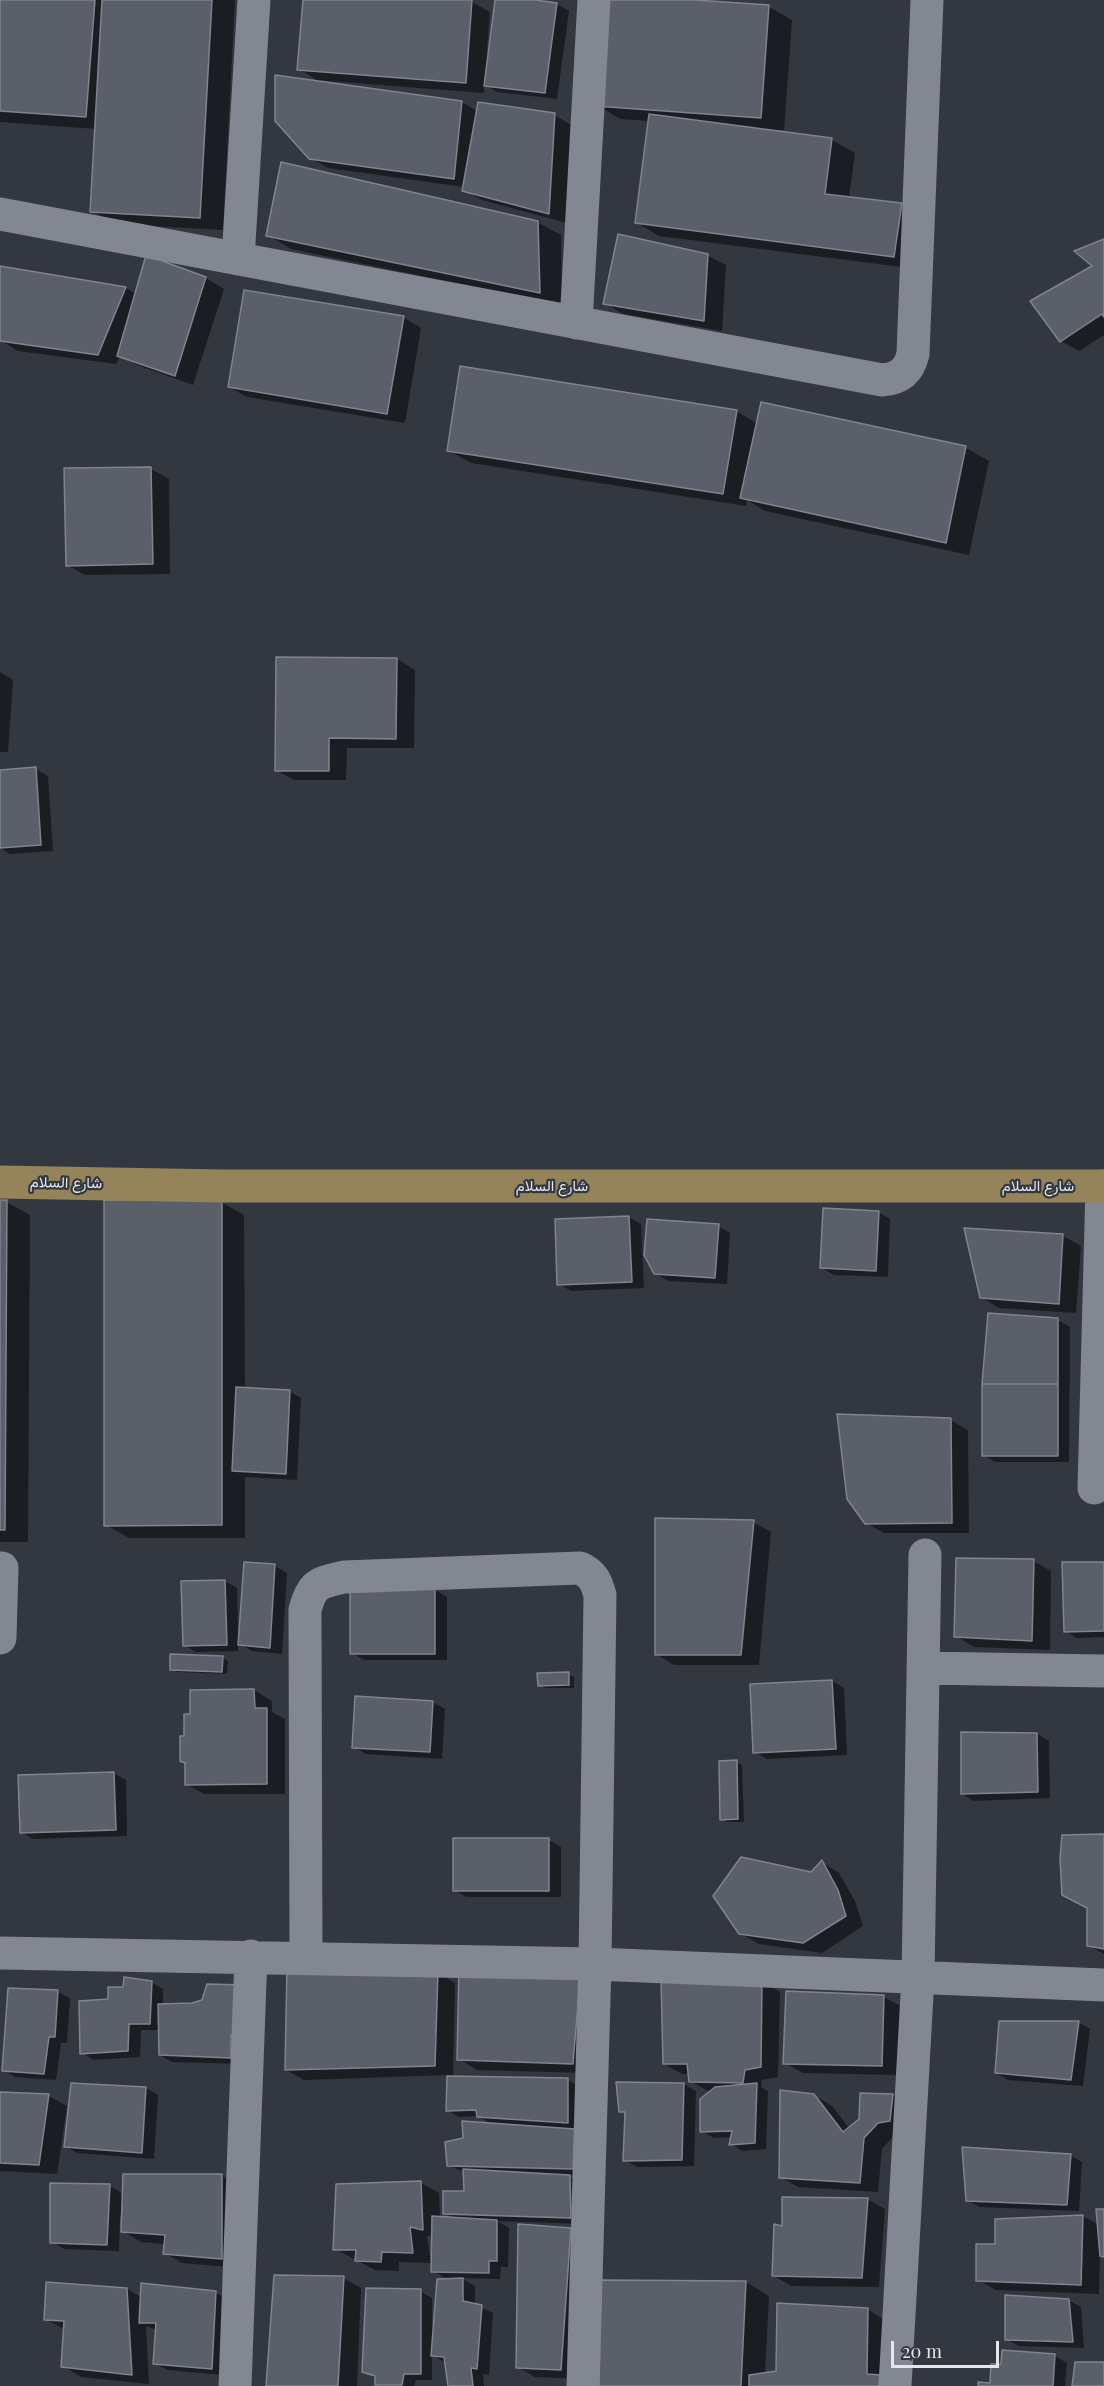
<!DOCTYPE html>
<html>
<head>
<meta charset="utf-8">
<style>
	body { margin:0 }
	#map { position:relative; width:1104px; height:2386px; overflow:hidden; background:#333740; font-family:"Playfair Display",serif }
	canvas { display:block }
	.scale { position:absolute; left:891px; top:2341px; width:108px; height:27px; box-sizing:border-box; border:3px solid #e4e6ec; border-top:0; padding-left:8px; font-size:18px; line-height:21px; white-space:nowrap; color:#e4e6ec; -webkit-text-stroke:4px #333740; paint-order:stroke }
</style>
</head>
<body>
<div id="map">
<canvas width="1104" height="2386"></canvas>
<div class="scale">20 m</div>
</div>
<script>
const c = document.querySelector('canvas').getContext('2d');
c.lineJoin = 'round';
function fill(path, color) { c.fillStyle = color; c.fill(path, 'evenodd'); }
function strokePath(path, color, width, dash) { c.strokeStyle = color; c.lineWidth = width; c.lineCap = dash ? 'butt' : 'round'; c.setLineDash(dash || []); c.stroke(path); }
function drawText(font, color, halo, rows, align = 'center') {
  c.font = font + ' "Playfair Display",Vazirmatn,serif'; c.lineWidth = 4.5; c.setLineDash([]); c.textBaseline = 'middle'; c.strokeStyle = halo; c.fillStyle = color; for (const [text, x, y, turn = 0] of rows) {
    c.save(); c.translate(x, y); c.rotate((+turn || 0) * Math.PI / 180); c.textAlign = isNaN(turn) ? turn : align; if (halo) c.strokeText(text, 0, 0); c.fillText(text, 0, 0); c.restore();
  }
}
fill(new Path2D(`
	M 0,0 L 235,0 L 223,230 L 115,224 L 92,211 L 96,129 L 0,122 Z
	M 304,0 L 472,2 L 490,12 L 487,51 L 489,51 L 496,0 L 525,0 L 557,4 L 569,11 L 557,99 L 497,92 L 484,84 L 484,93 L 317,80 L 299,69 Z
	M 675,0 L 769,7 L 792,20 L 784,130 L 773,130 L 772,132 L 832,140 L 855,153 L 849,198 L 901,205 L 924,218 L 917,269 L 659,236 L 636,222 L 649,121 L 620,119 L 597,105 Z
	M 462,102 L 477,111 L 554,115 L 572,125 L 567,223 L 482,200 L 464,190 L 464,187 L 328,168 L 310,158 Z
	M 537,222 L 561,235 L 562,305 L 291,249 L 268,235 Z
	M 1104,240 L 1104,335 L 1079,351 L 1061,341 Z
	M 707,255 L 726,265 L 722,331 L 623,314 L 605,303 Z
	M 147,257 L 206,278 L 224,289 L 193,385 L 137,365 L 120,356 L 116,364 L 18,351 L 0,340 L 1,267 L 126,288 L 136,294 Z
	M 403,317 L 421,328 L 405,423 L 247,397 L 229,387 Z
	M 762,404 L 966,448 L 989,461 L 969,555 L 765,511 L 747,500 L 746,506 L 471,463 L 448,450 L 736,411 L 758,424 Z
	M 151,469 L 169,479 L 170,574 L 85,575 L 67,565 Z
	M 277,658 L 397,659 L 415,670 L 414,748 L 347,748 L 346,780 L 294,780 L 276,770 Z
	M 0,672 L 13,680 L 8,752 L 0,752 Z
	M 35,769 L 48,776 L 53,851 L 10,854 L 0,848 L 0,771 Z
	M 0,1202 L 6,1202 L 30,1215 L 28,1542 L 0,1542 Z
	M 221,1202 L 244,1215 L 245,1389 L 289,1391 L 301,1398 L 297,1480 L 245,1477 L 245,1538 L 129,1538 L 106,1525 Z
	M 878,1212 L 890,1219 L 888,1277 L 834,1275 L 822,1268 Z
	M 629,1217 L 641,1224 L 644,1288 L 571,1291 L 559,1284 Z
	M 718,1226 L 730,1233 L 727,1284 L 668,1281 L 655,1273 Z
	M 1063,1236 L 1081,1246 L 1076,1313 L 999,1308 L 981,1297 Z
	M 1058,1320 L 1070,1327 L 1069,1462 L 995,1462 L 983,1455 Z
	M 950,1420 L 968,1430 L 969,1533 L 884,1533 L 866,1523 Z
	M 753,1522 L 771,1532 L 759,1665 L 674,1665 L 656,1654 Z
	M 1033,1561 L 1051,1571 L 1050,1650 L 974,1647 L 956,1636 Z
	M 1104,1563 L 1104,1637 L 1077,1638 L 1065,1631 Z
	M 245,1564 L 275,1566 L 287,1573 L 282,1654 L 252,1651 L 238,1643 L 238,1651 L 196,1652 L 184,1645 L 225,1581 L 237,1588 L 238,1637 L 240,1637 Z
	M 435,1590 L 447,1597 L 447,1660 L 364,1660 L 352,1653 Z
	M 222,1657 L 228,1661 L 227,1674 L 177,1672 L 171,1669 Z
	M 568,1674 L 574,1677 L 574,1688 L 545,1688 L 539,1685 Z
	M 832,1681 L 844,1688 L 847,1755 L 767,1759 L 755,1752 Z
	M 254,1690 L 272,1701 L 272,1712 L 285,1719 L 285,1794 L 204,1794 L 186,1784 L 186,1738 L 192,1715 Z
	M 433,1702 L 445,1709 L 442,1759 L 366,1754 L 354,1747 Z
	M 1037,1734 L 1049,1741 L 1050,1798 L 974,1801 L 962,1794 Z
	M 737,1762 L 742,1765 L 744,1822 L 727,1822 L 722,1819 Z
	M 114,1773 L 126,1780 L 127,1836 L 33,1839 L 21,1832 Z
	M 1104,1835 L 1104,1954 L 1088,1945 Z
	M 454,1840 L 549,1840 L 561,1847 L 561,1897 L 466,1897 L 454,1890 Z
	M 822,1862 L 839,1873 L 855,1901 L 863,1926 L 822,1953 L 759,1944 L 740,1933 L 811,1874 Z
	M 580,1970 L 590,2073 L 477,2070 L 459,2059 Z
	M 437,1972 L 455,1983 L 453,2078 L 568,2080 L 580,2087 L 580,2129 L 571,2128 L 586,2137 L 585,2175 L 567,2175 L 582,2184 L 583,2224 L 497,2221 L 509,2228 L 508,2267 L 501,2267 L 500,2279 L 461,2278 L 475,2286 L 475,2305 L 493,2313 L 489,2375 L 483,2374 L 484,2386 L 451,2386 L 446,2363 L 432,2355 L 432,2380 L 416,2380 L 414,2386 L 380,2386 L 377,2384 L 377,2379 L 364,2371 L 420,2291 L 432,2298 L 432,2325 L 435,2325 L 449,2280 L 433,2271 L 434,2237 L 427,2236 L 431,2263 L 399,2262 L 399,2271 L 375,2270 L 335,2249 L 421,2183 L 439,2193 L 440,2218 L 455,2219 L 445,2213 L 465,2192 L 464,2172 L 448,2165 L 464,2139 L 492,2124 L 478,2116 L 459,2117 L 447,2110 L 449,2075 L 304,2080 L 286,2070 Z
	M 762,1981 L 780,1992 L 778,2077 L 762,2080 L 761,2087 L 768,2091 L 766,2149 L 742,2151 L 731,2144 L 732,2137 L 714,2138 L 701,2131 L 710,2092 L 690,2081 L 690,2074 L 682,2074 L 664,2064 Z
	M 151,1982 L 163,1989 L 163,2005 L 193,2005 L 255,1993 L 243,2064 L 172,2062 L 160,2055 L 160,2030 L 141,2030 L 140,2057 L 94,2060 L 82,2053 L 110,2000 L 125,1989 Z
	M 58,1992 L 70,1998 L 67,2043 L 61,2043 L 56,2080 L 15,2077 L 3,2070 Z
	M 884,1997 L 902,2007 L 900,2075 L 803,2073 L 785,2063 Z
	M 1078,2022 L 1090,2029 L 1083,2086 L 1008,2080 L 996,2073 Z
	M 684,2084 L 696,2091 L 694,2166 L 637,2167 L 625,2160 L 627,2114 L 621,2111 Z
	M 146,2088 L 158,2095 L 154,2159 L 77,2153 L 65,2146 Z
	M 0,2094 L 49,2096 L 67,2106 L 57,2174 L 0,2171 Z
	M 861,2094 L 893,2095 L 911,2106 L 897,2132 L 882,2149 L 878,2192 L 798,2187 L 780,2177 L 814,2095 L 832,2106 L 849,2128 L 860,2120 Z
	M 1070,2155 L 1082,2162 L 1079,2211 L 980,2207 L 967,2200 Z
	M 222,2176 L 240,2186 L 240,2268 L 182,2263 L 165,2253 L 166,2244 L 141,2242 L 123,2231 L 123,2216 L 120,2216 L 119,2251 L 64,2249 L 52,2242 L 109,2186 L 124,2194 Z
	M 867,2199 L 885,2209 L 879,2287 L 791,2286 L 773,2275 L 784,2228 Z
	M 1104,2211 L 1104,2257 L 1100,2255 L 1099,2294 L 996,2290 L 978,2280 L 996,2245 L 996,2221 L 1083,2216 L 1099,2225 Z
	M 570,2230 L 588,2240 L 579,2379 L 535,2377 L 517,2367 Z
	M 343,2278 L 361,2288 L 357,2386 L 268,2386 Z
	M 746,2282 L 769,2296 L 765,2374 L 778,2372 L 867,2309 L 885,2320 L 896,2386 L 601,2386 Z
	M 127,2289 L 141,2297 L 215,2292 L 227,2299 L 223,2375 L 167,2370 L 155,2363 L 157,2330 L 146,2326 L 149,2384 L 81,2377 L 63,2366 L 65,2330 L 45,2319 Z
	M 1068,2300 L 1081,2307 L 1084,2348 L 1019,2346 L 1006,2339 Z
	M 1055,2356 L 1067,2363 L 1065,2386 L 979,2386 L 991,2384 Z`), '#0007');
const building = new Path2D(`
	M 0,0 L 95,0 L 86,117 L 0,111 Z
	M 102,0 L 212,0 L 200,218 L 90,212 Z
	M 303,0 L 472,0 L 466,83 L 297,70 Z
	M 495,0 L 536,0 L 557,3 L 545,93 L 484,86 Z
	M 603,0 L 696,0 L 769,5 L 761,118 L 595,106 Z
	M 275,75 L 462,101 L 454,179 L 309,159 L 275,121 Z
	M 478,102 L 555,113 L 549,214 L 462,191 Z
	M 649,114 L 832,138 L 825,194 L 902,203 L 894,257 L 635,223 Z
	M 281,162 L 538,221 L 540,293 L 266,236 Z
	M 618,234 L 708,254 L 704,321 L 603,304 Z
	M 1104,239 L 1104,317 L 1102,314 L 1060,342 L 1030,301 L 1092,266 L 1074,251 Z
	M 146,255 L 206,277 L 175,376 L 117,356 Z
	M 0,266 L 126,287 L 98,355 L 0,341 Z
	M 244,290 L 404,316 L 387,414 L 228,387 Z
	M 460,366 L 737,410 L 723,494 L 447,451 Z
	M 761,402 L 966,446 L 946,543 L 740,498 Z
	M 151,467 L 153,564 L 66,566 L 64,468 Z
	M 276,657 L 397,658 L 396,739 L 329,738 L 329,771 L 275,771 Z
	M 36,767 L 41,845 L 0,848 L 0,770 Z
	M 0,1200 L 7,1200 L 5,1530 L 0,1530 Z
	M 104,1200 L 222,1200 L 222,1525 L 104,1526 Z
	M 823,1208 L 879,1211 L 876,1271 L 820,1268 Z
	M 629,1216 L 632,1282 L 557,1285 L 555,1219 Z
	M 647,1219 L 719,1224 L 715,1278 L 654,1274 L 644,1255 Z
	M 964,1228 L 1063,1234 L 1059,1304 L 980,1298 Z
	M 988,1313 L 1058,1318 L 1058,1384 L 982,1384 Z
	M 982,1384 L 1058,1384 L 1058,1456 L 982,1456 Z
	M 236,1387 L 290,1390 L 286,1474 L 232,1471 Z
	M 837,1414 L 951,1418 L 952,1523 L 865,1524 L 847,1499 Z
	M 655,1518 L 754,1520 L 741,1655 L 655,1655 Z
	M 956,1558 L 1034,1559 L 1032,1641 L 954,1637 Z
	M 244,1562 L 275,1564 L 270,1648 L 238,1645 Z
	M 1062,1562 L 1104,1562 L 1104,1631 L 1064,1632 Z
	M 225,1580 L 227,1645 L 183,1646 L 181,1581 Z
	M 350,1589 L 435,1589 L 435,1654 L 350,1654 Z
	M 170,1654 L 223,1656 L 222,1672 L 170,1670 Z
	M 569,1672 L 569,1685 L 538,1686 L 537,1673 Z
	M 832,1680 L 836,1749 L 753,1753 L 750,1684 Z
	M 254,1689 L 255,1708 L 267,1708 L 267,1784 L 185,1785 L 185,1763 L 180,1761 L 180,1736 L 184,1736 L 184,1714 L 190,1714 L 190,1690 Z
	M 355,1696 L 433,1701 L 430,1752 L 352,1748 Z
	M 961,1732 L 1037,1733 L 1038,1792 L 961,1794 Z
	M 737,1760 L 738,1819 L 720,1820 L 719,1761 Z
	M 114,1772 L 116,1830 L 20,1833 L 18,1775 Z
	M 1104,1834 L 1104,1949 L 1087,1946 L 1087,1908 L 1062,1895 L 1060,1858 L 1062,1835 Z
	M 453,1838 L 549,1838 L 549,1891 L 453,1891 Z
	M 741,1857 L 811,1872 L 822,1860 L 838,1890 L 846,1916 L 803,1943 L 739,1934 L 713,1896 Z
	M 287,1965 L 438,1971 L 435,2066 L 285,2070 Z
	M 459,1966 L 581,1968 L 573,2064 L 457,2060 Z
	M 124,1977 L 152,1981 L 150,2024 L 129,2024 L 128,2051 L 80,2054 L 79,2001 L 108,1999 L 108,1987 L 123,1987 Z
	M 661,1979 L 762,1980 L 761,2067 L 745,2070 L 743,2083 L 689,2082 L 687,2064 L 663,2064 Z
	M 207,1984 L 243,1985 L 238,2037 L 231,2035 L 231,2058 L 159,2055 L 158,2004 L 192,2003 L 202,2000 Z
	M 8,1988 L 58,1990 L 55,2037 L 49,2037 L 44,2074 L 2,2071 Z
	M 786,1991 L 884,1995 L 882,2066 L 783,2064 Z
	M 999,2021 L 1079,2021 L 1071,2080 L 995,2073 Z
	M 447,2076 L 568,2078 L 568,2123 L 477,2117 L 476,2110 L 446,2111 Z
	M 616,2082 L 684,2083 L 682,2160 L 623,2161 L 625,2112 L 619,2112 Z
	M 71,2083 L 146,2087 L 142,2153 L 64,2147 Z
	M 757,2083 L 755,2143 L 729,2145 L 732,2131 L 700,2132 L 700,2099 L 715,2087 Z
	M 780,2090 L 814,2094 L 843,2132 L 859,2119 L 860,2093 L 893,2094 L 890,2121 L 878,2123 L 864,2138 L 860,2183 L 779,2178 Z
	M 0,2092 L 49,2094 L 39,2165 L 0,2163 Z
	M 462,2121 L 575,2129 L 573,2169 L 447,2166 L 445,2142 L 463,2138 Z
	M 962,2147 L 1071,2154 L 1067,2205 L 966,2201 Z
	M 463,2169 L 570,2175 L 571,2218 L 443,2214 L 443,2191 L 464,2191 Z
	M 123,2174 L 222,2174 L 222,2259 L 163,2254 L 165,2235 L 121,2232 Z
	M 421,2181 L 423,2230 L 410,2227 L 413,2253 L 382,2252 L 381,2262 L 355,2261 L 356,2250 L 333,2250 L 336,2184 Z
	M 50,2183 L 110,2184 L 107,2245 L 50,2243 Z
	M 782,2197 L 868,2198 L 862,2278 L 772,2276 L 774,2224 L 782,2226 Z
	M 1096,2209 L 1104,2209 L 1104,2257 L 1100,2256 Z
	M 1083,2215 L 1081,2285 L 976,2281 L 976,2244 L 995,2244 L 995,2219 Z
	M 432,2216 L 497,2220 L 497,2261 L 489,2261 L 489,2273 L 431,2272 Z
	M 518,2224 L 571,2228 L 561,2370 L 516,2368 Z
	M 274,2275 L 344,2276 L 338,2386 L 266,2386 Z
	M 463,2278 L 463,2301 L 482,2305 L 477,2369 L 471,2368 L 473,2386 L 448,2386 L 444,2357 L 431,2356 L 437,2279 Z
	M 601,2280 L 746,2281 L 741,2386 L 599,2386 Z
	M 46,2282 L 127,2288 L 132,2375 L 61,2367 L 64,2321 L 44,2320 Z
	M 141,2283 L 216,2291 L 212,2369 L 153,2364 L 156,2323 L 139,2323 Z
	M 366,2288 L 421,2289 L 421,2374 L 404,2374 L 402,2385 L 375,2385 L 375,2376 L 362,2372 Z
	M 1005,2295 L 1069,2299 L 1073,2342 L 1005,2340 Z
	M 777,2303 L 868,2308 L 867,2374 L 880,2375 L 879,2386 L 749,2386 L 749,2375 L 776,2371 Z
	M 1002,2350 L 1055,2354 L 1053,2386 L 978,2386 L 978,2382 L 990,2383 L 991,2364 L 1001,2364 Z
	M 1075,2362 L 1104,2362 L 1104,2386 L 1072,2386 Z`);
fill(building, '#5b5f69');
strokePath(building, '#7f848e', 1.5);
strokePath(new Path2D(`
	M 0,214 L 882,380 C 899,379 909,371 913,354 L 927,0
	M 238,259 L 254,0
	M 576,323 L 594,0
	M 1094,1488 L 1102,1186
	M 0,1638 L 2,1568
	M 924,1668 L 1104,1671
	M 0,1953 L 595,1964 L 1104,1985
	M 306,1958 L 305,1610 C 312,1583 319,1583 344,1577 L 580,1568 C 593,1574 596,1581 600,1595 L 595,1964 L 583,2386
	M 235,2386 L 251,1956
	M 895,2386 L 918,1977 L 925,1555`), '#828791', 33);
strokePath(new Path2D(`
	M 0,1182 L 222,1186 L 1104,1186`), '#958459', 33);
drawText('15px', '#e4e6ec', '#333740', [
	["شارع السلام",66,1183,1],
	["شارع السلام",552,1186],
	["شارع السلام",1038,1186]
]);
</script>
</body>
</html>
